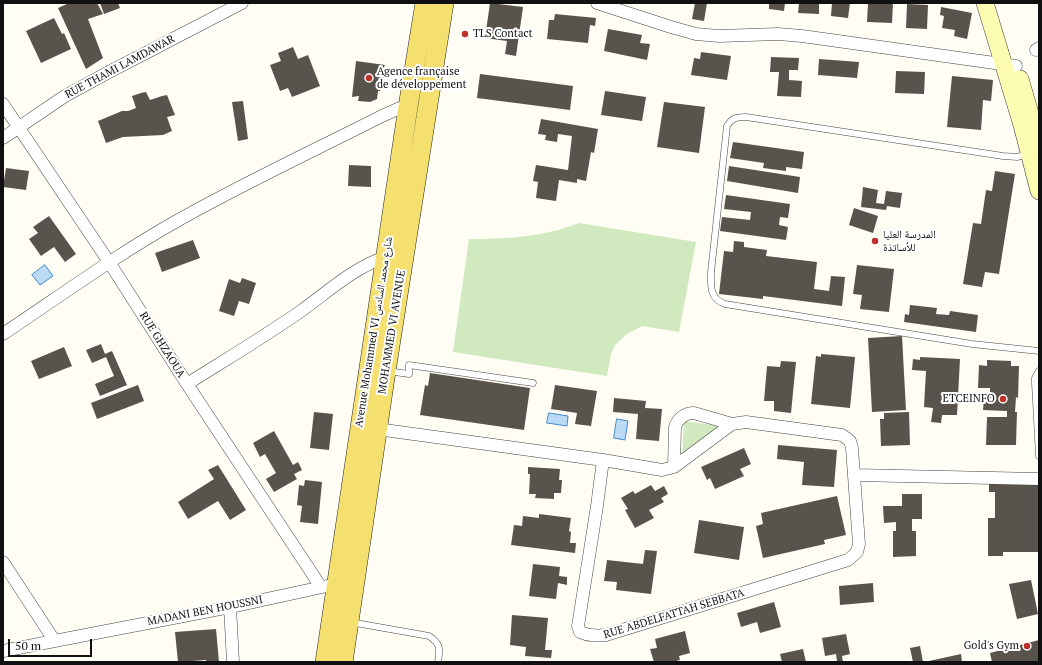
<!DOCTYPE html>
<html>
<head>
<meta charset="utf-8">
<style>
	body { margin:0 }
	#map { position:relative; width:1042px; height:665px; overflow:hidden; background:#fffdf4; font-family:"PT Serif",serif }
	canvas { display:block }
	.frame { position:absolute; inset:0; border:4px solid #101010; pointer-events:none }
	.scale { position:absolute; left:8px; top:639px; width:84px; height:18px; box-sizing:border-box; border:2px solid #101010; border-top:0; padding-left:5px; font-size:12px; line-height:14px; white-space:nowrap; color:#101010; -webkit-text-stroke:3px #fff; paint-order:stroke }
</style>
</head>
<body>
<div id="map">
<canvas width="1042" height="665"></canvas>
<div class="frame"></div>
<div class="scale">50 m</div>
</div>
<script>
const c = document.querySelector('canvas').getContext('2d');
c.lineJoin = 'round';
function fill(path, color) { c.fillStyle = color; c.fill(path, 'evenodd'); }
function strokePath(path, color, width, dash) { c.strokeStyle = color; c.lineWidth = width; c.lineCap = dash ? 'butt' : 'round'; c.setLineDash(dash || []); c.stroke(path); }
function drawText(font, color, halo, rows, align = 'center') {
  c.font = font + ' "PT Serif","Noto Naskh Arabic",serif'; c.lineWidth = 4; c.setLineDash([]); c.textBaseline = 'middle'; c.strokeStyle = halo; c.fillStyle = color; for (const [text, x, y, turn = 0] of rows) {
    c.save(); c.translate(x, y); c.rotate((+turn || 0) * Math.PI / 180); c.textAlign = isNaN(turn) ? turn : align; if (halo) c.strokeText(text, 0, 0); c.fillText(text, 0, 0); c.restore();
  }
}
fill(new Path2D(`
	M 579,223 L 696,242 L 679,332 L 642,326 L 627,334 L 615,345 L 611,354 L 607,376 L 453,352 L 469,239 C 508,239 543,237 579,223 Z
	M 684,421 L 720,426 L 682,456 Z`), '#d0e9be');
const water = new Path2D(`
	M 45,265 L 53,276 L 40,285 L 32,275 Z
	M 549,413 L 568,416 L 567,426 L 547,423 Z
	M 617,419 L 628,421 L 625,440 L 614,438 Z`);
fill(water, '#badaf5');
strokePath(water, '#4388ca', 1);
fill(new Path2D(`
	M 69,3 L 97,3 L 103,14 L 88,19 L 103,58 L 86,69 L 58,8 Z
	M 100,3 L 118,3 L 120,8 L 104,14 Z
	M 490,3 L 523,7 L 516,56 L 505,54 L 507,41 L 485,38 Z
	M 695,3 L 707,3 L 704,21 L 692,19 Z
	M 769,3 L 785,3 L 784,11 L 769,9 Z
	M 805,3 L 819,3 L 819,14 L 798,13 L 799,4 L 805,4 Z
	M 832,3 L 850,3 L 848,18 L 831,16 Z
	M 868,3 L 893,3 L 892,23 L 867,22 Z
	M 907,4 L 928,5 L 927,29 L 906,28 Z
	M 941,7 L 972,13 L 967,39 L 954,36 L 955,30 L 942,28 L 944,16 L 940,15 Z
	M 555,14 L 596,18 L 595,26 L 590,25 L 588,43 L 547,39 L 549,20 L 554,20 Z
	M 54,18 L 62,34 L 64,33 L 71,49 L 41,63 L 26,31 Z
	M 608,29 L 642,35 L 640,43 L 650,44 L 647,60 L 604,51 Z
	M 293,47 L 298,59 L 308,55 L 320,86 L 292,97 L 288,88 L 280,91 L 270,65 L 281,61 L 278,53 Z
	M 701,52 L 731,56 L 727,80 L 691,75 L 694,58 L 700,59 Z
	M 771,57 L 799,58 L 798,70 L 789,70 L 789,80 L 802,81 L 801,97 L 777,96 L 779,72 L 770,72 Z
	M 819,59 L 859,62 L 857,78 L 818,75 Z
	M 356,61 L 385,65 L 382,71 L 387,73 L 381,83 L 380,91 L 378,91 L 377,99 L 370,102 L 358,101 L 359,96 L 352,97 Z
	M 896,71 L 925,72 L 924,94 L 895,93 Z
	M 480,74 L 573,86 L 570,110 L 477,98 Z
	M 952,76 L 993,80 L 991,101 L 983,100 L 981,130 L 947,127 Z
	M 605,91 L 646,97 L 642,121 L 601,115 Z
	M 146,92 L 150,100 L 162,96 L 167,95 L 175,115 L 167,117 L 172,131 L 163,135 L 123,137 L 106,143 L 98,121 L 122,111 L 128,111 L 136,108 L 132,96 L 141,93 Z
	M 243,101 L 248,139 L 238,141 L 232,102 Z
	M 664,102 L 705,107 L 699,153 L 657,147 Z
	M 541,119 L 598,129 L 594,153 L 591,152 L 586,181 L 577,179 L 577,183 L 559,180 L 556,201 L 536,198 L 538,182 L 533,181 L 536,165 L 568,170 L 572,136 L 558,134 L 557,142 L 545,140 L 546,135 L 538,134 Z
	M 733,142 L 804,152 L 802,169 L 786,167 L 786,171 L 763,168 L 764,163 L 730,158 Z
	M 349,165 L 371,166 L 371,187 L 348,186 Z
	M 729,166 L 800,177 L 798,193 L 727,181 Z
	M 6,168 L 29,171 L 26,190 L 3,187 Z
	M 995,171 L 1015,174 L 999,274 L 985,272 L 982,287 L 963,284 L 973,223 L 981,224 L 986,190 L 992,191 Z
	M 863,187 L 878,190 L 876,203 L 884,204 L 886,191 L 902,193 L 900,208 L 887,206 L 886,210 L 861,207 Z
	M 726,195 L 790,204 L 788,218 L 780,217 L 779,225 L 788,227 L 786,240 L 720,231 L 722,217 L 750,220 L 751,212 L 724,209 Z
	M 854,208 L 878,216 L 873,233 L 849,225 Z
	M 49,216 L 76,254 L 65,262 L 54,247 L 41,256 L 29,239 L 38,233 L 33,227 Z
	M 193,240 L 200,258 L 162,272 L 155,253 Z
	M 734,241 L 744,242 L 744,247 L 767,250 L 766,256 L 817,262 L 814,289 L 829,291 L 831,276 L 845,277 L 842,306 L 763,296 L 763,299 L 719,294 L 724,251 L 733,252 Z
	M 857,265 L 894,269 L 889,312 L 860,309 L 862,295 L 853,294 Z
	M 242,278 L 256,283 L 249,304 L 239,301 L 234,316 L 219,311 L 229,279 L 240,283 Z
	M 910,305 L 937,308 L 936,314 L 949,315 L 950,311 L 978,315 L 976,332 L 904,322 L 905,314 L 909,315 Z
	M 902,336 L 906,410 L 872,412 L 868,338 Z
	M 101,344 L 105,354 L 112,351 L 127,385 L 100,396 L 95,384 L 114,376 L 106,357 L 92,363 L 86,350 Z
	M 64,347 L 72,366 L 39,379 L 31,361 Z
	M 821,354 L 855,357 L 850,408 L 811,404 L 816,356 L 821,357 Z
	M 920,357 L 960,359 L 957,415 L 942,415 L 941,423 L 931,422 L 933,408 L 924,407 L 926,371 L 912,370 L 913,359 L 920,360 Z
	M 987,360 L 1011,361 L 1011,366 L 1019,366 L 1018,398 L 1016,397 L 1015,412 L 1017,412 L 1016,445 L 986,445 L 987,417 L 1007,417 L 1007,411 L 983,410 L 984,398 L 990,398 L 990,388 L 978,388 L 979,365 L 987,366 Z
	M 781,361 L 796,362 L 791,413 L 774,411 L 774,401 L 764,401 L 767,366 L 780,367 Z
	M 430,373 L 530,388 L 524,430 L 420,415 L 425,385 L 428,386 Z
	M 138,385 L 144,401 L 97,419 L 91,403 Z
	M 555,385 L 597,391 L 591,426 L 575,424 L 577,413 L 551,409 Z
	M 614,398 L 646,401 L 645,408 L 662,409 L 659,441 L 636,439 L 638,414 L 613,412 Z
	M 314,412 L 333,414 L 329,450 L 310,448 Z
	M 909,412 L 910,445 L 881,446 L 880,419 L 884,419 L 884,413 Z
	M 274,431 L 293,465 L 298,462 L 302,470 L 294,474 L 297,479 L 274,492 L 266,479 L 276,473 L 265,454 L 260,457 L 253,443 Z
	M 778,445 L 837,450 L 834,487 L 802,485 L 804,462 L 777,459 Z
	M 744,448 L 751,464 L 740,469 L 744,476 L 715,489 L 710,478 L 707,480 L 701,467 Z
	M 218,465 L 246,510 L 230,520 L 218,501 L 188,519 L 178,502 L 214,479 L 208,470 Z
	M 528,467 L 560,469 L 559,480 L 562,480 L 561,493 L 554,493 L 554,499 L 535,498 L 536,494 L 529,494 L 530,474 L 528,474 Z
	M 305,480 L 322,482 L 318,524 L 300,522 L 302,506 L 297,505 L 299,485 L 304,486 Z
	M 989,481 L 1039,481 L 1039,552 L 1003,552 L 1003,556 L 988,556 L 988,518 L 995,518 L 995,492 L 989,492 Z
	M 651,485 L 655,491 L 664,486 L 668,494 L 661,498 L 664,502 L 649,510 L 654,518 L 635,528 L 625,510 L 628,509 L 621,498 L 633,491 L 635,494 Z
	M 902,494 L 922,494 L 922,519 L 912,519 L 912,531 L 916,531 L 916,556 L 893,557 L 893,531 L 896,531 L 896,522 L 884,523 L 883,506 L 902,506 Z
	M 837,496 L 846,535 L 824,540 L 825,544 L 763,558 L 756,526 L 763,524 L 761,513 Z
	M 539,514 L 571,518 L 569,531 L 571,532 L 570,543 L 576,543 L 575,553 L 511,545 L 514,525 L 522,526 L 523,516 L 539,518 Z
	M 699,520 L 744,527 L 739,560 L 694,553 Z
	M 645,550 L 657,551 L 651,594 L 616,590 L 617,582 L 604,581 L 607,560 L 643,564 Z
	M 533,564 L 560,567 L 559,576 L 567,577 L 567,585 L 558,583 L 556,599 L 529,596 Z
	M 1031,580 L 1038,614 L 1017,619 L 1009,584 Z
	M 873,583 L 874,602 L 840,605 L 839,586 Z
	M 774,602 L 781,627 L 760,633 L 757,622 L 741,627 L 737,613 Z
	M 512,615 L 548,618 L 545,650 L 552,650 L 551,658 L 525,656 L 526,647 L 510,645 Z
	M 216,629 L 219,662 L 206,662 L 206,660 L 178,662 L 175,632 Z
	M 685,631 L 690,653 L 679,656 L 680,660 L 672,662 L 654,662 L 650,649 L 657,648 L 655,639 Z
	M 846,634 L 850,654 L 842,656 L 843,662 L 834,662 L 837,661 L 836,654 L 825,656 L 822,638 Z
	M 1039,640 L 1039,662 L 992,662 L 990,653 Z
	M 920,646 L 923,662 L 913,662 L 910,648 Z
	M 803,649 L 806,662 L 782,662 L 780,654 Z
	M 961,654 L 962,662 L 929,662 L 929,661 Z`), '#59534d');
const lane = new Path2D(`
	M 1029,154 L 1017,157 L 1003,156 L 746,117 C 736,117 732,118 727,126 L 711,272 C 711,286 709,298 725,304 L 972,344 L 1039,351
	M 387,371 L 409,374 L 409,365 L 533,383
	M 1039,371 L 1035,378 L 1035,383 L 1039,456
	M 350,622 L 429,636 C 441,644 440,649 438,662`);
const street = new Path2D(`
	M 597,3 L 671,27 L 696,34 L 719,36 L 778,34 L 802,36 L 1016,66
	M 1036,50 L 1039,48
	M 3,104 L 109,262 L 187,384 L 321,587
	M 3,138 L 65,96 L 109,72 L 242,3
	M 3,334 C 60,296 115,256 175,222 C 242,184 313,151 382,116 L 400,108 L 408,107
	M 187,384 C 225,360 264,337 301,311 C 326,293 356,266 386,257
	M 377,429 L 603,460 L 662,470 L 674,467 L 732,424 L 746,422 L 842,435 L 850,441 L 852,448 L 859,544 L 857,552 L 848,560 L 606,635 C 596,636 589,636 580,632 L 578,626 L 597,506 L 603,460
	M 674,467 L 675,427 C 678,418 685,413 694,413 L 732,424
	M 855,475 L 1039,479
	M 3,562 L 54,640
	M 230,607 L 233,662
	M 3,651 L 230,607 L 327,586`);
const secondary = new Path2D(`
	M 985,3 L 1022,125 L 1039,191
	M 1020,79 L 1039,144`);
const primary = new Path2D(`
	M 325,662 L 408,107 L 425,3
	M 343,662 L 386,371 L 444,3`);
strokePath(lane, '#434343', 7);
strokePath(street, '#434343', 13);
strokePath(secondary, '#323232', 18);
strokePath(primary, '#212121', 20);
strokePath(lane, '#fff', 6);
strokePath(street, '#fff', 12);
strokePath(secondary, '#fcfbb2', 17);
strokePath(primary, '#f4df6f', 19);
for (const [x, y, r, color] of [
	[465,34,4,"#be312b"],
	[369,78,4,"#be312b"],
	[875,241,4,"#be312b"],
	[1003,399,4,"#be312b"],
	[1027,646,4,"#be312b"]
]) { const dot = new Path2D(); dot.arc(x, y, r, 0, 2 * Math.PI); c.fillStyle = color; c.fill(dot); strokePath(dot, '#fff', 1.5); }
drawText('11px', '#101010', '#fff', [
	["TLS Contact",473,34],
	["Agence française",377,72],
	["de développement",377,85],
	["المدرسة العليا",883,235],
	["للأساتذة",883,248],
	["ETCEINFO",995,399,"right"],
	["Gold's Gym",1019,646,"right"]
], 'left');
drawText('11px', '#101010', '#fff', [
	["RUE THAMI LAMDAWAR",120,67,-28],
	["Avenue Mohammed VI شارع محمد السادس",374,332,-81],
	["MOHAMMED VI AVENUE",392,332,-81],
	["RUE GHZAOUA",162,345,58],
	["MADANI BEN HOUSSNI",205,611,-11],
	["RUE ABDELFATTAH SEBBATA",674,614,-17]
]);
</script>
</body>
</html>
